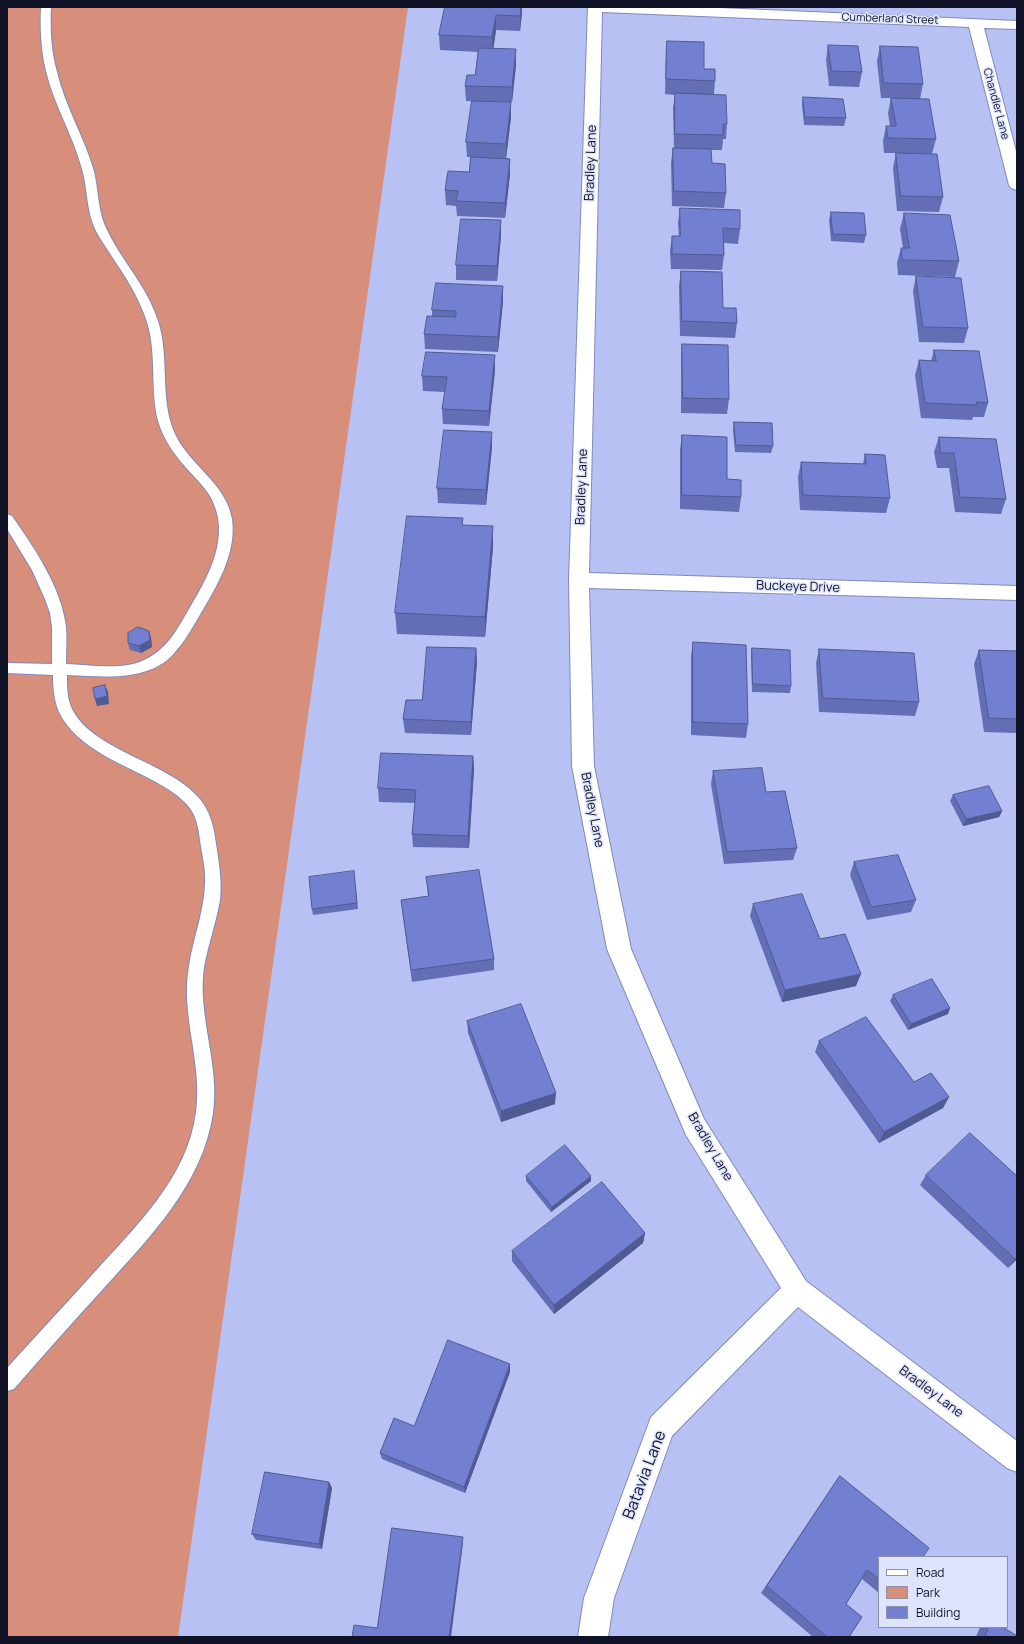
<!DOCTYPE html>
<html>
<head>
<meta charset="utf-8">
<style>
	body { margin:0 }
	#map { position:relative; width:1024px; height:1644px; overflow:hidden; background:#b7c1f3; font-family:Manrope,sans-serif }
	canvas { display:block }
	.frame { position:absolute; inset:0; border:8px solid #111426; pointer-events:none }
	.legend { position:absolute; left:878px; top:1556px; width:130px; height:72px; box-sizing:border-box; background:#dee4fd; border:1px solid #8c91a7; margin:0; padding:5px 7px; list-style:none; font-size:12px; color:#111426 }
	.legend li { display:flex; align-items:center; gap:8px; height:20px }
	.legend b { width:20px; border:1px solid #8c91a7 }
</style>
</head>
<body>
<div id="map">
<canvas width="1024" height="1644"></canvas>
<div class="frame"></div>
<ul class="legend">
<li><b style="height:5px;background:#fff"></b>Road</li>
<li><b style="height:11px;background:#d78e7b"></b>Park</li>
<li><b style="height:11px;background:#7380d2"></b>Building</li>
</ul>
</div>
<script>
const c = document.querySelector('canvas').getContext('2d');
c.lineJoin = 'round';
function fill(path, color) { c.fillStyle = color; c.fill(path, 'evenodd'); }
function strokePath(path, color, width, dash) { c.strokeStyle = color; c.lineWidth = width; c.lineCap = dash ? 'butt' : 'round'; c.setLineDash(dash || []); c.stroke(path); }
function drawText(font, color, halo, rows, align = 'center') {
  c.font = font + ' Manrope,sans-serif'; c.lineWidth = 3; c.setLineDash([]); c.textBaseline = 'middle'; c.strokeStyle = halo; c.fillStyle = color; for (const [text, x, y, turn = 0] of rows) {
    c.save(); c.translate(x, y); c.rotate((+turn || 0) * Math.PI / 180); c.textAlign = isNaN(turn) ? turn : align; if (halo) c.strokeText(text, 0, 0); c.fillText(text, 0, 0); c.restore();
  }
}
fill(new Path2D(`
	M 7,7 L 408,7 L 178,1637 L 7,1637 Z`), '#d78e7b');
const lane = new Path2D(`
	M 41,7 L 51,7 C 50,29 51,51 57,72 C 65,106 83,135 93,168 C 99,189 97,212 108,232 C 123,263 147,286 158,321 C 170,358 159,399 175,434 C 189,465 226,483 232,519 C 237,555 215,589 198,618 C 191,630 184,642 175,652 C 169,660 161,665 152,669 C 125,680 95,676 67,675 C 67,686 67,699 72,709 C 93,751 168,762 198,797 C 210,810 214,827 216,844 C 219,863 222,881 220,900 C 216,923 208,945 204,967 C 197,1016 220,1064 213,1113 C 203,1184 149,1238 103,1289 C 73,1322 43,1355 14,1389 L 7,1391 L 7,1368 C 35,1337 64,1306 92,1275 C 134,1228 188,1178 196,1112 C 203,1063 180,1015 189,966 C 193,939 204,912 205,884 C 206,871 203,859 201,847 C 199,833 198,818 189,807 C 180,796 168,789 156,782 C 123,764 76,748 59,712 C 54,700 53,687 53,675 L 7,673 L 7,663 L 52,664 L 52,627 L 50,613 L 45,599 L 32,570 L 7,529 L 7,514 L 12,516 C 34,548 61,586 66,627 C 67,639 66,652 66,664 C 89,665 122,670 142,661 C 166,651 177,630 189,609 C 207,579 228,542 215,507 C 211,493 199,482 190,472 C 176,457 164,441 158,421 C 150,389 157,354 147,322 C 139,297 125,276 111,255 C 106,247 100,239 96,231 C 86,211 88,189 82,169 C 73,135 54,105 46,71 C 41,50 40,28 41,7 Z`);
const street = new Path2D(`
	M 588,7 L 697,7 L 1017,21 L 1017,29 L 984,28 L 1017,155 L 1017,190 L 1011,188 L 1009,185 L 969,27 L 602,12 L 589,573 L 1017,586 L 1017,600 L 589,588 L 594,766 L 631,949 L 704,1119 L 806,1281 L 1017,1441 L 1017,1472 L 1007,1468 L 798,1307 L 672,1436 L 614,1598 L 608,1637 L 578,1637 L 584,1598 L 651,1417 L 781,1288 L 686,1135 L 607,949 L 572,766 L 569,580 Z`);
strokePath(lane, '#808ab9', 2);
strokePath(street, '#808ab9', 2);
fill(lane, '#fff');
fill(street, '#fff');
fill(new Path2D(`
	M 445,7 L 522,13 L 520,31 L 496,30 L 493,49 L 516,65 L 512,102 L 511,102 L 511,117 L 506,158 L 510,159 L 510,174 L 505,218 L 457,216 L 456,206 L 446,205 L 445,190 L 469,172 L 471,157 L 467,157 L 466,142 L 472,101 L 466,101 L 465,86 L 475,75 L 478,52 L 440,50 L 439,35 Z
	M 667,41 L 704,69 L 715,81 L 714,94 L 727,124 L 726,139 L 723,139 L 722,150 L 711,150 L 712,163 L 726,193 L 724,208 L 672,206 L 671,163 L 673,148 L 674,148 L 673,108 L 675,95 L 665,94 L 666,56 Z
	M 828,45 L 862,72 L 859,87 L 829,86 L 826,60 Z
	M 880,46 L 923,84 L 920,99 L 936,139 L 932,154 L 943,197 L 939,212 L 897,211 L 893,168 L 896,153 L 884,153 L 883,141 L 886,126 L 890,126 L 888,113 L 891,98 L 881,98 L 877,61 Z
	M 803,97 L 846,118 L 844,126 L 804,125 L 802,105 Z
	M 680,208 L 740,229 L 738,244 L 724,243 L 724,255 L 722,270 L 671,269 L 670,251 L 672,236 L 679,236 L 678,223 Z
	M 831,212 L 866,235 L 864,243 L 831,241 L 829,220 Z
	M 904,213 L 959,261 L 955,277 L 898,275 L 897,263 L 901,248 L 903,248 L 900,229 Z
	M 501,220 L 501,235 L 497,281 L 456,280 L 456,265 Z
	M 681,271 L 723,308 L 737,323 L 735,338 L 680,336 L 679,286 Z
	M 916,276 L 968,328 L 964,343 L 919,342 L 913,291 Z
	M 503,286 L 503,301 L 498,352 L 425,349 L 424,334 L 432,316 L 432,310 Z
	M 682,344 L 729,399 L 727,414 L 681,413 L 681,358 Z
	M 934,350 L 988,403 L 984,417 L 973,417 L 972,420 L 921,418 L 915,375 L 919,360 L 931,361 Z
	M 495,355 L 495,370 L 489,426 L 443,424 L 442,409 L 445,392 L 423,391 L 422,376 Z
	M 734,422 L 773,446 L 771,453 L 735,452 L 733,430 Z
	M 682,435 L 741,497 L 739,512 L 680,509 L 680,450 Z
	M 939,437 L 1006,499 L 1001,514 L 955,512 L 949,468 L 937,468 L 934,452 Z
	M 492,447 L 486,505 L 438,503 L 437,488 Z
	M 865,454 L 890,498 L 886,513 L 800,510 L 798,477 L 801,462 L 863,464 Z
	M 463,525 L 493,547 L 485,637 L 397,634 L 395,613 Z
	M 149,631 L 151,638 L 152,647 L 141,653 L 130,650 L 128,643 Z
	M 693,642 L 748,724 L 746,738 L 691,735 L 691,656 Z
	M 476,648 L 477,662 L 471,735 L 405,733 L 403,719 L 422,700 Z
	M 752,648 L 791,686 L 790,693 L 752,692 L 751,656 Z
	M 819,649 L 919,702 L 915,716 L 819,712 L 816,663 Z
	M 979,650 L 1017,651 L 1017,733 L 984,732 L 974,664 Z
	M 473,756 L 474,769 L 469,848 L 413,847 L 412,834 L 415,803 L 379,802 L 378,788 Z
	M 713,771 L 766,792 L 797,848 L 793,860 L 724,864 L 711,784 Z
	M 953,795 L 1002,811 L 999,817 L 963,826 L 950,801 Z
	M 854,862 L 916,900 L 911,912 L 867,920 L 850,875 Z
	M 354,871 L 358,909 L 313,915 L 312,909 Z
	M 426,877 L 494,959 L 494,970 L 412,982 L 401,900 L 428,896 Z
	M 753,904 L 820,939 L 856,986 L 782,1002 L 750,916 Z
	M 893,995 L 950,1008 L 948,1014 L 908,1030 L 890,1001 Z
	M 467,1021 L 555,1104 L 501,1122 L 468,1033 Z
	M 819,1041 L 949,1097 L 943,1108 L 879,1143 L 815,1052 Z
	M 926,1175 L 1017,1259 L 1008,1268 L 920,1185 Z
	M 526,1176 L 591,1181 L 551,1212 L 526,1181 Z
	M 645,1233 L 643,1243 L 554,1314 L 512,1261 L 512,1251 Z
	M 510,1364 L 510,1372 L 465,1493 L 382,1459 L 380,1453 Z
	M 840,1476 L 879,1557 L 879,1593 L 862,1579 L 846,1604 L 849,1637 L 813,1637 L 761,1593 L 833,1486 Z
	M 329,1482 L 332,1488 L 322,1549 L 256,1540 L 252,1534 Z
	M 980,1627 L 1003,1627 L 1017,1637 L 976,1637 Z`), '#636eb5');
fill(new Path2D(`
	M 521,7 L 522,7 L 522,13 L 520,31 L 520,16 Z
	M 496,15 L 496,30 L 493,52 L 492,37 Z
	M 516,49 L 516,65 L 512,102 L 512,87 Z
	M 511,102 L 511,117 L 506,159 L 506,144 Z
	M 510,159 L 510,174 L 505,218 L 505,203 Z
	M 501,220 L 501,235 L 497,281 L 497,266 Z
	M 503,286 L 503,301 L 498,352 L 498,337 Z
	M 495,355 L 495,370 L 489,426 L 489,411 Z
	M 492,432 L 492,447 L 486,505 L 486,490 Z
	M 493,526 L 493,547 L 485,637 L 485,617 Z
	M 149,631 L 151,638 L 152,647 L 141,653 L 139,646 Z
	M 476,648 L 477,662 L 471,735 L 471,722 Z
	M 105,685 L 108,692 L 109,704 L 97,706 L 95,699 Z
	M 473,756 L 474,769 L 469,848 L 468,836 Z
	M 1002,811 L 999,817 L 963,826 L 966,819 Z
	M 861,974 L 856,986 L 782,1002 L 785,990 Z
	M 950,1008 L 948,1014 L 908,1030 L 911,1024 Z
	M 556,1093 L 555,1104 L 501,1122 L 501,1111 Z
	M 949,1097 L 943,1108 L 879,1143 L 884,1132 Z
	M 591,1176 L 591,1181 L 551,1212 L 552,1207 Z
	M 645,1233 L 643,1243 L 554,1314 L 554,1305 Z
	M 1017,1257 L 1017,1259 L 1008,1268 L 1015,1259 Z
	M 510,1364 L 510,1372 L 465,1493 L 464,1487 Z
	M 329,1482 L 332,1488 L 322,1549 L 319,1544 Z
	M 463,1537 L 463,1543 L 451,1637 L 449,1637 Z`), '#505a93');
const building = new Path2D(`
	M 445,7 L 521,7 L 520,16 L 496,15 L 492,37 L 439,35 Z
	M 667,41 L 704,42 L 704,69 L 715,69 L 715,81 L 666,79 Z
	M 828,45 L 858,46 L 862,72 L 832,71 Z
	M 880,46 L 918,47 L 923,84 L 884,83 Z
	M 479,48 L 516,49 L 512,87 L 465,86 L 467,75 L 475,75 Z
	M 675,93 L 726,95 L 727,124 L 723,124 L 723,135 L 675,134 Z
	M 803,97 L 843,99 L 846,118 L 805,117 Z
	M 891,98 L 929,99 L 936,139 L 888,138 L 886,126 L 896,126 Z
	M 472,101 L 511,102 L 506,144 L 466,142 Z
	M 673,148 L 711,149 L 712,163 L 725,164 L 726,193 L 674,191 Z
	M 896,153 L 937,154 L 943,197 L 901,196 Z
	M 471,157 L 510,159 L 505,203 L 456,201 L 458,191 L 445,190 L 448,171 L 469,172 Z
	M 680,208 L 740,210 L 740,229 L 723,228 L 724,255 L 672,254 L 672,236 L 680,236 Z
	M 831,212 L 864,213 L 866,235 L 833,234 Z
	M 904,213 L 950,215 L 959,261 L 902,260 L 901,248 L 909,248 Z
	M 461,219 L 501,220 L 497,266 L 456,265 Z
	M 681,271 L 722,272 L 723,308 L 736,308 L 737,323 L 682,321 Z
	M 916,276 L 961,278 L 968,328 L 923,327 Z
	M 436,283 L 503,286 L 498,337 L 424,334 L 427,316 L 456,317 L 456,311 L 432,310 Z
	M 682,344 L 728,345 L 729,399 L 683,398 Z
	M 934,350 L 979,351 L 988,403 L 976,402 L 977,405 L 925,403 L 919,360 L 936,361 Z
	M 426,352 L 495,355 L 489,411 L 442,409 L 447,377 L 422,376 Z
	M 734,422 L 772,423 L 773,446 L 736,445 Z
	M 444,430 L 492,432 L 486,490 L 437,488 Z
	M 682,435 L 727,437 L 727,479 L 741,480 L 741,497 L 682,495 Z
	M 939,437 L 996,439 L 1006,499 L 960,497 L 954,453 L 941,453 Z
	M 865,454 L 885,455 L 890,498 L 803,495 L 801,462 L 866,464 Z
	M 407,516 L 463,518 L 462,525 L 493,526 L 485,617 L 395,613 Z
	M 138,627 L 149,631 L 150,640 L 139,646 L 128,643 L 128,633 Z
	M 693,642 L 746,645 L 748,724 L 693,722 Z
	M 427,647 L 476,648 L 471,722 L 403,719 L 406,700 L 422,700 Z
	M 752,648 L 790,650 L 791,686 L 753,684 Z
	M 819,649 L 914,653 L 919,702 L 823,698 Z
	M 979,650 L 1017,651 L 1017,719 L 989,718 Z
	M 105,685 L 107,696 L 95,699 L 93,688 Z
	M 381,753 L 473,756 L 468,836 L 412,834 L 416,790 L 378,788 Z
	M 762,768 L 766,792 L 785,791 L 797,848 L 727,852 L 713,771 Z
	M 989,786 L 1002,811 L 966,819 L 953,795 Z
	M 898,855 L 916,900 L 871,907 L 854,862 Z
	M 479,870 L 494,959 L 411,970 L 401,900 L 429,896 L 426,877 Z
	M 354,871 L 357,903 L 312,909 L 309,877 Z
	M 802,894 L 820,939 L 845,934 L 861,974 L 785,990 L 753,904 Z
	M 932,979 L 950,1008 L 911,1024 L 893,995 Z
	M 521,1004 L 556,1093 L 501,1111 L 467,1021 Z
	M 866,1017 L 914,1082 L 931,1073 L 949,1097 L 884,1132 L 819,1041 Z
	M 970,1133 L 1017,1176 L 1017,1257 L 1015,1259 L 926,1175 Z
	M 565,1145 L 591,1176 L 552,1207 L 526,1176 Z
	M 602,1182 L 645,1233 L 554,1305 L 512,1251 Z
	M 448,1340 L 510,1364 L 464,1487 L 380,1453 L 394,1418 L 414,1426 Z
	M 265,1472 L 329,1482 L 319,1544 L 252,1534 Z
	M 840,1476 L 929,1548 L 923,1557 L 879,1557 L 879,1579 L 867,1570 L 846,1604 L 862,1617 L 849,1637 L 827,1637 L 767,1586 Z
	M 392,1528 L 463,1537 L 449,1637 L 352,1637 L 354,1625 L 377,1628 Z
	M 989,1627 L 1003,1627 L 1017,1636 L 1017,1637 L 985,1637 Z`);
fill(building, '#7380d2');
strokePath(building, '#505a93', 1);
drawText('11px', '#111426', '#dee4fd', [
	["Cumberland Street",890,19,2],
	["Chandler Lane",996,104,75]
]);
drawText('13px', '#111426', '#dee4fd', [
	["Bradley Lane",591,163,-88],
	["Bradley Lane",582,487,-88],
	["Buckeye Drive",798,587,2],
	["Bradley Lane",592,810,79],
	["Bradley Lane",710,1147,60],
	["Bradley Lane",931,1392,37]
]);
drawText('16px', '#111426', '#dee4fd', [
	["Batavia Lane",645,1475,-69]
]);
</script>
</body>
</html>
